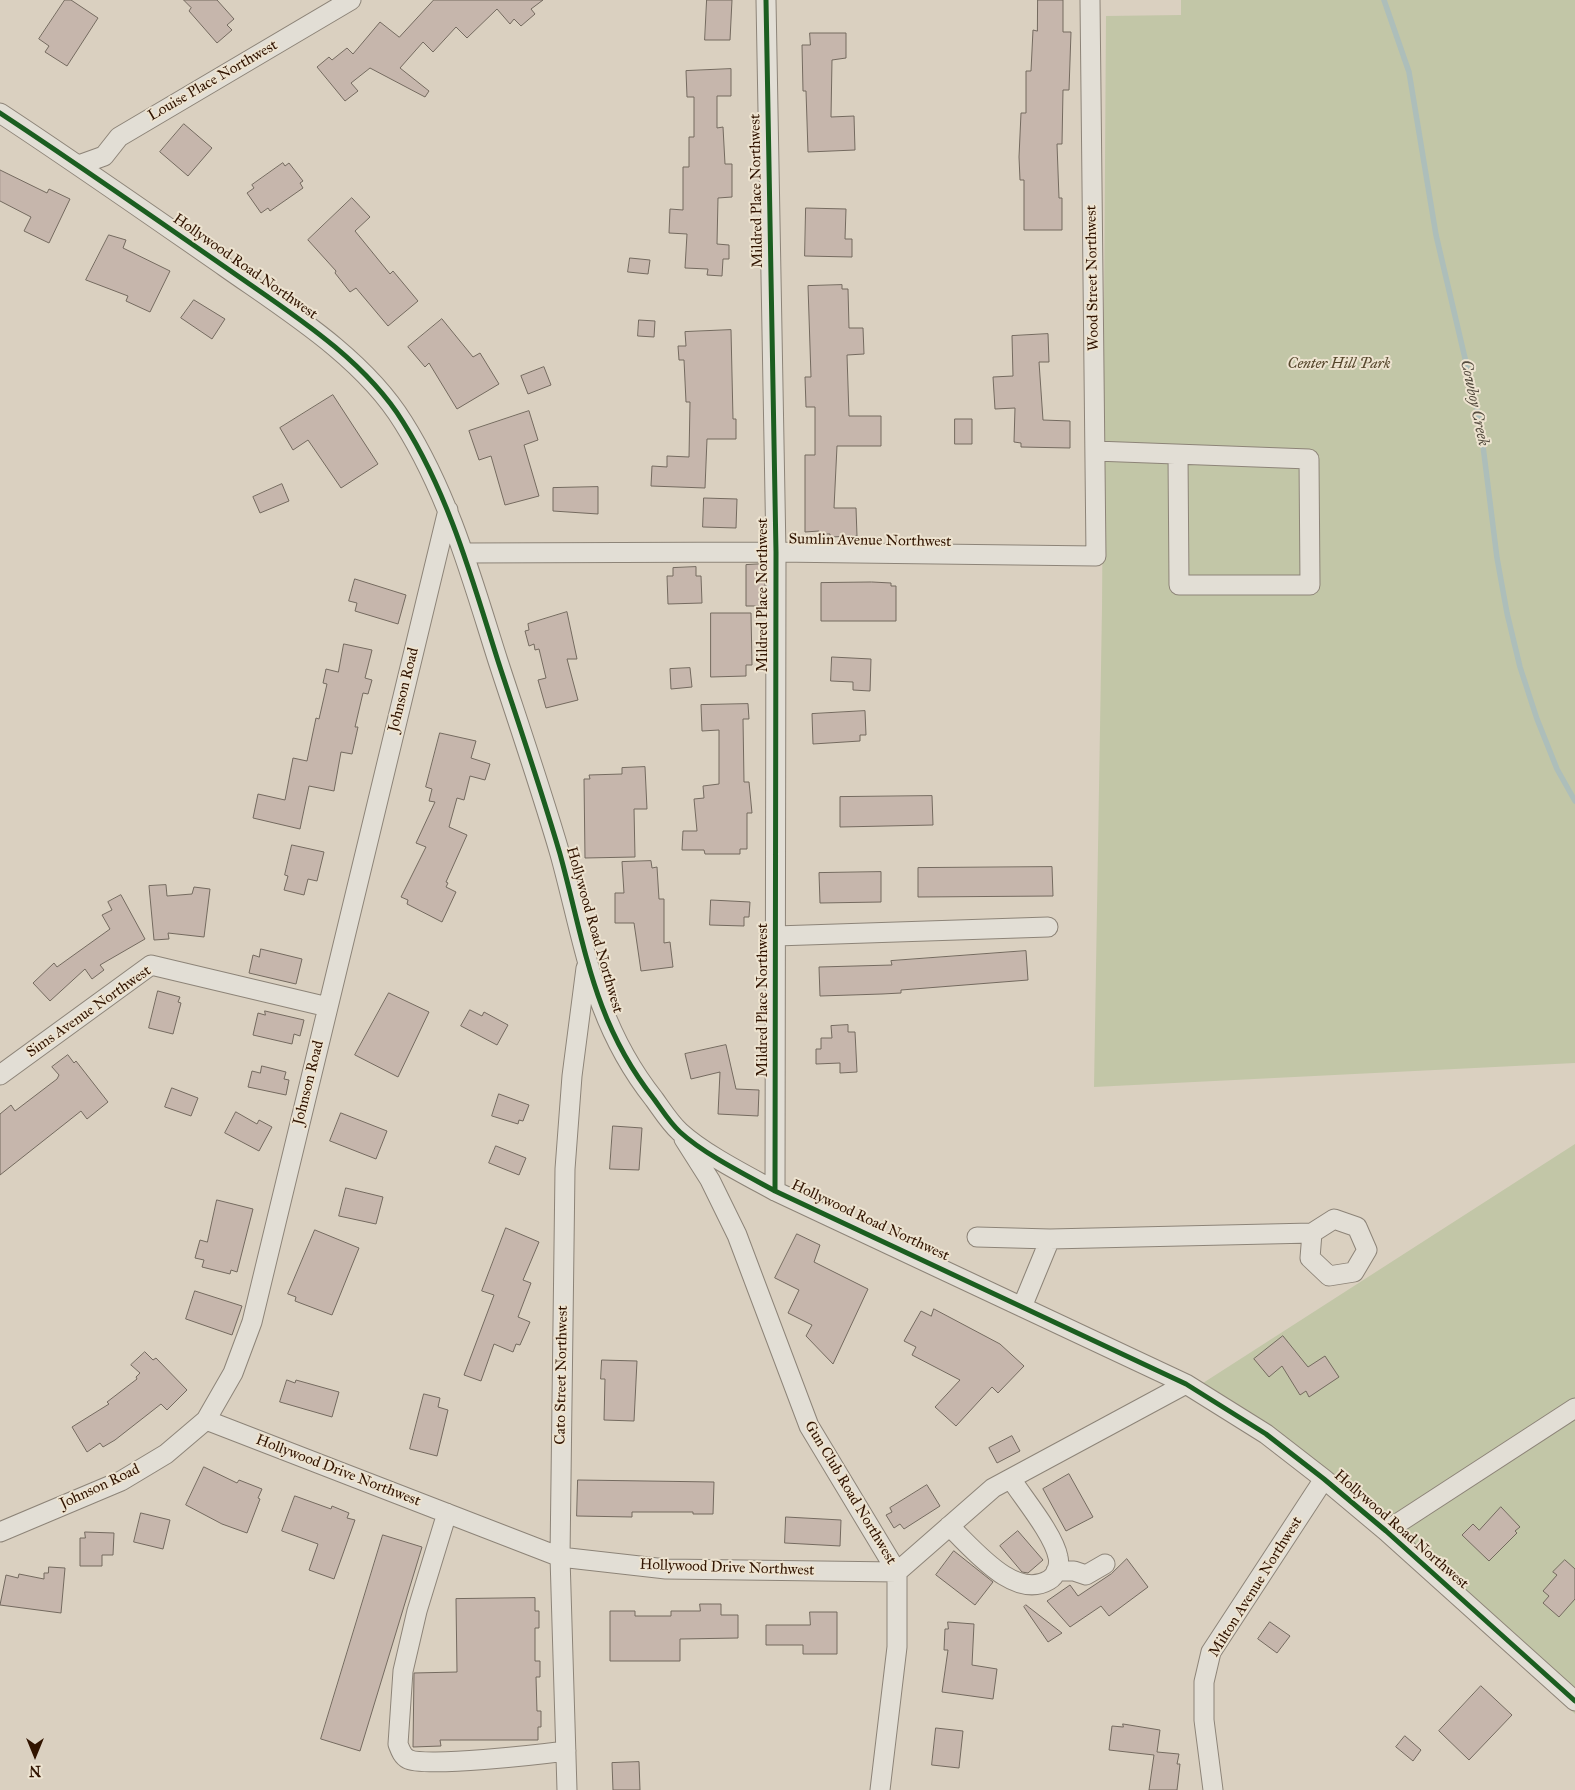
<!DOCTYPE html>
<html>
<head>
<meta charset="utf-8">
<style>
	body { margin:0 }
	#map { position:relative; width:1575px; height:1790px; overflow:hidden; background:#dad0c0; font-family:"IM FELL Great Primer",serif }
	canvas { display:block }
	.north { position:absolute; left:10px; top:1730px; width:50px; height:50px; -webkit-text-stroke:4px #ede3d0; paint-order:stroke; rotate:180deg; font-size:14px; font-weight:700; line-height:20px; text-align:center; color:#311400 }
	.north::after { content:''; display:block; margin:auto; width:18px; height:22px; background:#311400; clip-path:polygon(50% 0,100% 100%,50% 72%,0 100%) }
</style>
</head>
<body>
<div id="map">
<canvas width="1575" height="1790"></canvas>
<div class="north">N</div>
</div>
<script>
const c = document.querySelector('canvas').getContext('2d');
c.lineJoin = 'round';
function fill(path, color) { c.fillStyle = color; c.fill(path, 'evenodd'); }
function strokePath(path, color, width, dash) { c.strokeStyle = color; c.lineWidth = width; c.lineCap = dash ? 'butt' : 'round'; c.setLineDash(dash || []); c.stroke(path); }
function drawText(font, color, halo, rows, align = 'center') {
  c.font = font + ' "IM FELL Great Primer",serif'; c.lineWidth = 4; c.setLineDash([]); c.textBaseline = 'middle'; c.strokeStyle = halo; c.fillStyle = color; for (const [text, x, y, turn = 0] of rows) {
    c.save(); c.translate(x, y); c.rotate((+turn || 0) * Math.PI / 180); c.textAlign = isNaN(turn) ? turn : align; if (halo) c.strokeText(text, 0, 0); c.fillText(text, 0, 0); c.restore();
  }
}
fill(new Path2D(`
	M 1181,0 L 1575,0 L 1575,1063 L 1094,1087 L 1102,608 L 1106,16 L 1181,15 Z
	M 1575,1144 L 1575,1714 L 1395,1535 L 1189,1392 Z`), '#c2c6a7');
strokePath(new Path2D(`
	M 1384,0 L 1409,72 L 1436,235 L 1480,422 L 1497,558 L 1507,613 L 1520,667 L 1537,719 L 1557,769 L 1575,801`), '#adbeba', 5.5);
const building = new Path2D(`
	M 65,0 L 71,0 L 98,18 L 67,66 L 45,52 L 49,46 L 39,39 Z
	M 184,0 L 217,0 L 234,19 L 227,25 L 232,30 L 217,43 L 189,11 L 191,8 Z
	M 434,0 L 543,0 L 531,9 L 535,14 L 521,26 L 514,19 L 510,24 L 497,9 L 467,38 L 456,27 L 433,52 L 423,42 L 400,68 L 429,91 L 425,97 L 370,68 L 351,83 L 358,91 L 345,101 L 317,67 L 329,57 L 332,60 L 347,48 L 353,54 L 380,22 L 399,37 Z
	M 707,0 L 732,0 L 730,40 L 705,40 Z
	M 1038,0 L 1063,0 L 1063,32 L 1071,32 L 1069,90 L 1063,90 L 1062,144 L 1057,144 L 1059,198 L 1062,198 L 1062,230 L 1024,230 L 1024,180 L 1020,180 L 1019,157 L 1021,113 L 1026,113 L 1026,71 L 1031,71 L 1033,30 L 1037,31 Z
	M 810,33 L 846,33 L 846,58 L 832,60 L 831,117 L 854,116 L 855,150 L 808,152 L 806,91 L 803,91 L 802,45 L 810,45 Z
	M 731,69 L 731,96 L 717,96 L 717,128 L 723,127 L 725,164 L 732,164 L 732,197 L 718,198 L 717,244 L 729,245 L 729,259 L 723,259 L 722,276 L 707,275 L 708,269 L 685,268 L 687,234 L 669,233 L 670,209 L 683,210 L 683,167 L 689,167 L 689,137 L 694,137 L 694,97 L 687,97 L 686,71 Z
	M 184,124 L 212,148 L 188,176 L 160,152 Z
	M 283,163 L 285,166 L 289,163 L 303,181 L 300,183 L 303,188 L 270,211 L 268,208 L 261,213 L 247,193 L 254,188 L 252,185 Z
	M 0,170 L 47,193 L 49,189 L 70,199 L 49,243 L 24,231 L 31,217 L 0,201 Z
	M 352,198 L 370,217 L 355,231 L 390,274 L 393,271 L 418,301 L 388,326 L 356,288 L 350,292 L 335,273 L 336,271 L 308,240 Z
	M 806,208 L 846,209 L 845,239 L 852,239 L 852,257 L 805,256 Z
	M 109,235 L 126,240 L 123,248 L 170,271 L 150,312 L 126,301 L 128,296 L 86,280 Z
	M 630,258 L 650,260 L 648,274 L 628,272 Z
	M 842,285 L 842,289 L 848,289 L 849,328 L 863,328 L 864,354 L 847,355 L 849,416 L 881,416 L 881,446 L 837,446 L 834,508 L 856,508 L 857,536 L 830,537 L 830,534 L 819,534 L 819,531 L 805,532 L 805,455 L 815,455 L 815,407 L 806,407 L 805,377 L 811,377 L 808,286 Z
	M 194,300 L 225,319 L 212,339 L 181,318 Z
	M 442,319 L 473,357 L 480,353 L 499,384 L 457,409 L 429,363 L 425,367 L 408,347 Z
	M 639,320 L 655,321 L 654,337 L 638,336 Z
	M 731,330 L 733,419 L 736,419 L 736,439 L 707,439 L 705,488 L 651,486 L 652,466 L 667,467 L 667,456 L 689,457 L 690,402 L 686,402 L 684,360 L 679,360 L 678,346 L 686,346 L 685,332 Z
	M 1048,334 L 1049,362 L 1039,362 L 1043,420 L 1070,421 L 1070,448 L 1021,447 L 1021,443 L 1014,442 L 1015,408 L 995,409 L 993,377 L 1013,376 L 1012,336 Z
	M 544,367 L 551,385 L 528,394 L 521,376 Z
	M 333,395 L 378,464 L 341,488 L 308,440 L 293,450 L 280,428 Z
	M 529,411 L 538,440 L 524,445 L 539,496 L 505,505 L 491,456 L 479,460 L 469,431 Z
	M 955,419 L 972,419 L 972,444 L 955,444 Z
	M 282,484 L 289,501 L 260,513 L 253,497 Z
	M 598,487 L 598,514 L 553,511 L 553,488 Z
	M 704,498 L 737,499 L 736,528 L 703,527 Z
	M 765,564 L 765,606 L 746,606 L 746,565 Z
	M 696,567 L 696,576 L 701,576 L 702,603 L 668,604 L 667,576 L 673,576 L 673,568 Z
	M 355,579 L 406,595 L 398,624 L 355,611 L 357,603 L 349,601 Z
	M 872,582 L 891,583 L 891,586 L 896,586 L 896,621 L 821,621 L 821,583 Z
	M 567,612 L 577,659 L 567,659 L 578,700 L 546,708 L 538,680 L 546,678 L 539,649 L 535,650 L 534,644 L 529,646 L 525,631 L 529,630 L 528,624 Z
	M 711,613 L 751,613 L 752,665 L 746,665 L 746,676 L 711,677 Z
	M 344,644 L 372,650 L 365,678 L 372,680 L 368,694 L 363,693 L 355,727 L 358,727 L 352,754 L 341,752 L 334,791 L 309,786 L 300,829 L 253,818 L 258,794 L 285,800 L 293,758 L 307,761 L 316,718 L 319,719 L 327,684 L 323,683 L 326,669 L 338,672 Z
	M 832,657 L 871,659 L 870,691 L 853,690 L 853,682 L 831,681 Z
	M 690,668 L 692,687 L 671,689 L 670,669 Z
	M 748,704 L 749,719 L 743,719 L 744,782 L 749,782 L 752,813 L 747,813 L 747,849 L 740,849 L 740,854 L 705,854 L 704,850 L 682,850 L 683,831 L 697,831 L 694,799 L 704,798 L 703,786 L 719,784 L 719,730 L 702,731 L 701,705 Z
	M 865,711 L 866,735 L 860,735 L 860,741 L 813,744 L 812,714 Z
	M 440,733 L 476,741 L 471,758 L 490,764 L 485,780 L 470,776 L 464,800 L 457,798 L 449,827 L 467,835 L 446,882 L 448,883 L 446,887 L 456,892 L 442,922 L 407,904 L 408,900 L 401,897 L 426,847 L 416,843 L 435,802 L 429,801 L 432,789 L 426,787 Z
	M 645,767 L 647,809 L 634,809 L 635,857 L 585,858 L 584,779 L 590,779 L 589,775 L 622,774 L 622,768 Z
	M 932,796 L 933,825 L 840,827 L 840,797 Z
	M 292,845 L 324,852 L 317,881 L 308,879 L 304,895 L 284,890 L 288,876 L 285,875 Z
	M 651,861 L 652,868 L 657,867 L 659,899 L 664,899 L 664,943 L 670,942 L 673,967 L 641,971 L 634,923 L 615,923 L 615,893 L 624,893 L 622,862 Z
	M 1052,867 L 1053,896 L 918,897 L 918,868 Z
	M 881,872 L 881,902 L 820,903 L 819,873 Z
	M 166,885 L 167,896 L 192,894 L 194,887 L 210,889 L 204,937 L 168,933 L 169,939 L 154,940 L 149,886 Z
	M 121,895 L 145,939 L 100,965 L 104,970 L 92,979 L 85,969 L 50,1001 L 33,983 L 54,963 L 57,967 L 110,929 L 102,915 L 112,910 L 108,902 Z
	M 711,900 L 750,902 L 749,917 L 744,917 L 744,926 L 710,925 Z
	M 261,949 L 302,959 L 296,984 L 249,973 L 253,955 L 259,957 Z
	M 1026,951 L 1028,980 L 901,990 L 901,993 L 882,994 L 820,996 L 819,967 L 892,965 L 891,961 Z
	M 158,991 L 180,997 L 178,1002 L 181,1003 L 173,1034 L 149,1028 Z
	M 389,993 L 429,1012 L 398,1077 L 355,1055 Z
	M 470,1010 L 482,1016 L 484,1012 L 508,1025 L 497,1045 L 461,1026 Z
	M 265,1011 L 304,1020 L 300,1036 L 294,1034 L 292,1044 L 253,1035 L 258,1013 L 265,1015 Z
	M 848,1025 L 848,1032 L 855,1032 L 857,1072 L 840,1073 L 840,1063 L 816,1064 L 816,1049 L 821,1049 L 821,1038 L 832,1038 L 831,1026 Z
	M 726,1045 L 736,1089 L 759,1090 L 758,1116 L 718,1114 L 720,1072 L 691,1079 L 685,1054 Z
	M 68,1055 L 74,1063 L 76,1061 L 108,1102 L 87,1119 L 81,1111 L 0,1175 L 0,1114 L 11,1105 L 15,1111 L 57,1079 L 59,1075 L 52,1067 Z
	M 262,1066 L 286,1072 L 284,1079 L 289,1080 L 286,1095 L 248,1087 L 252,1071 L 260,1073 Z
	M 172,1088 L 198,1098 L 191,1116 L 165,1107 Z
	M 499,1094 L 529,1105 L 523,1121 L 519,1120 L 518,1124 L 492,1116 Z
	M 236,1112 L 257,1124 L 259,1120 L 272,1127 L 259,1151 L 225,1133 Z
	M 341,1113 L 387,1131 L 376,1159 L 330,1141 Z
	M 613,1126 L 642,1128 L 639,1170 L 610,1169 Z
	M 496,1146 L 526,1158 L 519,1175 L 489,1163 Z
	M 346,1188 L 383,1197 L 376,1224 L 339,1216 Z
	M 217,1200 L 253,1209 L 237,1272 L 231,1270 L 230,1274 L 202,1267 L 204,1260 L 195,1258 L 200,1240 L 207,1242 Z
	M 506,1228 L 539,1242 L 523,1280 L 531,1283 L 518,1317 L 530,1322 L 520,1345 L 516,1344 L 513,1352 L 494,1344 L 481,1381 L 464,1375 L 494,1295 L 482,1291 Z
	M 315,1230 L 359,1248 L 332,1315 L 295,1301 L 296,1297 L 288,1294 Z
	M 797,1234 L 820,1245 L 814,1262 L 868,1289 L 833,1364 L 806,1336 L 812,1325 L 788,1313 L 799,1290 L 775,1278 Z
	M 195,1291 L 242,1306 L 232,1335 L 186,1319 Z
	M 934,1309 L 1000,1344 L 1024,1366 L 998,1393 L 992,1387 L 956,1426 L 935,1407 L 960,1380 L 912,1355 L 916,1347 L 904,1341 L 921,1311 L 931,1316 Z
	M 1283,1336 L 1308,1367 L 1325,1356 L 1339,1377 L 1309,1397 L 1306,1391 L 1300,1395 L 1282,1366 L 1269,1377 L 1254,1359 Z
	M 145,1352 L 153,1360 L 156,1358 L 187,1390 L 167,1410 L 161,1404 L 115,1440 L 103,1447 L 100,1443 L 87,1452 L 72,1427 L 109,1404 L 107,1402 L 137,1379 L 136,1377 L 140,1373 L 131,1365 Z
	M 602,1360 L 637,1361 L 634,1421 L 604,1420 L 605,1379 L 601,1379 Z
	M 287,1380 L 295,1383 L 296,1380 L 339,1392 L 332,1417 L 280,1402 Z
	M 424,1394 L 440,1398 L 438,1407 L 448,1410 L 437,1456 L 410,1449 Z
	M 1012,1436 L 1020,1451 L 997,1463 L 989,1448 Z
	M 204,1467 L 237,1483 L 239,1480 L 262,1489 L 258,1498 L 260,1499 L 247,1533 L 222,1524 L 186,1505 Z
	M 1069,1474 L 1093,1517 L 1066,1531 L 1043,1489 Z
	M 578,1480 L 714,1482 L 713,1514 L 693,1514 L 693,1512 L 632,1512 L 632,1517 L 577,1516 Z
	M 927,1485 L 940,1506 L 904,1529 L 900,1524 L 894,1528 L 886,1515 L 892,1512 L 890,1508 Z
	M 295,1496 L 331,1509 L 332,1506 L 349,1513 L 347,1518 L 355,1520 L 334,1579 L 309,1570 L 318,1544 L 282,1531 Z
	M 1501,1507 L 1520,1527 L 1515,1531 L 1517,1533 L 1489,1561 L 1462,1535 L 1473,1524 L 1479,1530 Z
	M 141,1513 L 170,1520 L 163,1549 L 134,1542 Z
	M 786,1517 L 841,1520 L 840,1546 L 785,1543 Z
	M 1018,1531 L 1043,1560 L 1028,1573 L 1022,1572 L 1000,1546 Z
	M 85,1532 L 114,1533 L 113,1555 L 102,1555 L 102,1566 L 80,1566 L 80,1538 L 85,1538 Z
	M 383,1535 L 422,1547 L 360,1751 L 321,1739 Z
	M 954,1551 L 993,1582 L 975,1605 L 936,1575 Z
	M 1127,1559 L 1148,1587 L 1109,1616 L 1101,1606 L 1070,1627 L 1047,1601 L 1070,1585 L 1078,1596 L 1111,1574 Z
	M 1565,1560 L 1575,1569 L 1575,1599 L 1559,1617 L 1543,1603 L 1549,1596 L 1543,1591 L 1557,1575 L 1553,1572 Z
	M 49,1567 L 65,1568 L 61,1613 L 0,1605 L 6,1575 L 18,1578 L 19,1574 L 44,1579 L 44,1573 L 48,1573 Z
	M 535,1598 L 535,1611 L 539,1611 L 539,1628 L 535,1628 L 535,1661 L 540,1661 L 540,1677 L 536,1677 L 537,1711 L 541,1711 L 541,1727 L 538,1727 L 538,1740 L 440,1740 L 441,1746 L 413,1747 L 414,1673 L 457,1672 L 456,1599 Z
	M 700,1604 L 721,1604 L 721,1615 L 738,1615 L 738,1638 L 680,1639 L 680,1661 L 610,1661 L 610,1611 L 635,1611 L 635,1616 L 671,1616 L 671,1611 L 700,1611 Z
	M 1026,1605 L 1062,1633 L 1048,1642 L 1024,1607 Z
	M 810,1612 L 837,1612 L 837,1654 L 803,1654 L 803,1645 L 766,1645 L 766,1625 L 810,1625 Z
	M 948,1622 L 974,1624 L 972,1665 L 997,1669 L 993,1699 L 942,1692 L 948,1650 L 944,1650 L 945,1629 L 948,1629 Z
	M 1270,1622 L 1290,1636 L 1277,1653 L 1258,1639 Z
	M 1481,1686 L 1512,1715 L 1469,1760 L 1439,1731 Z
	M 1123,1724 L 1160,1730 L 1157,1752 L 1179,1754 L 1177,1764 L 1180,1764 L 1177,1790 L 1149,1790 L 1154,1755 L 1109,1750 L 1112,1726 L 1123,1727 Z
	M 936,1728 L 963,1731 L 959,1768 L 932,1765 Z
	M 1405,1736 L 1421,1750 L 1413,1761 L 1396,1747 Z
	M 639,1762 L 640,1790 L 613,1790 L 612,1763 Z`);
fill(building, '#c6b6ac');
strokePath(building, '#746a5f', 1);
const minor = new Path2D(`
	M 766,0 L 776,552 L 775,1191
	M 0,113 C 76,163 150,215 225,267 C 286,310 363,357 403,422 C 449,495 472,579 498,661 C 519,725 541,789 560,854 C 585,945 593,1022 654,1099 C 662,1110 670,1123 680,1132 C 704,1154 746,1175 775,1191 L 1186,1384 L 1266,1434 L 1324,1479 L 1386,1531 L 1575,1701
	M 79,165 L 104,156 L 119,137 L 351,0
	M 1095,451 L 1309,459 L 1310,585 L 1179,585 L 1178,455
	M 464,553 L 776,552 L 1096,556 L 1090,0
	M 776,936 L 1048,927
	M 0,1075 L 151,965 L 328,1007
	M 684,1139 L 710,1180 L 737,1235 L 809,1426 L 897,1572 L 897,1647 L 880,1790
	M 977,1237 L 1050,1239
	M 1022,1307 L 1050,1239 L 1312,1233 L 1334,1219 L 1357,1227 L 1367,1250 L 1354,1272 L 1329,1276 L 1310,1258 L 1312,1233
	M 206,1420 L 560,1557 L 666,1569 L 897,1572 L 993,1488 L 1186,1384
	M 447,1513 L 417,1611 L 403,1671 L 398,1744 C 400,1749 402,1756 408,1759 C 423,1768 543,1754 566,1751
	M 949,1526 C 973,1548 1014,1601 1049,1580 C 1056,1576 1060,1565 1058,1557 C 1054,1535 1024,1499 1011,1479
	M 1386,1531 L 1575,1408
	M 0,1532 L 121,1481 L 166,1454 L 206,1420 L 233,1373 L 252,1322 L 448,510
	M 1056,1571 L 1074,1571 L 1086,1575 L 1105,1564
	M 567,1790 L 560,1557 L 565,1169 L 572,1076 L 586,968
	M 1213,1790 L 1204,1720 L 1204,1682 L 1211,1652 L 1324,1479`);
strokePath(minor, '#8d8478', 21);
strokePath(minor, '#e2ded5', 19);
strokePath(new Path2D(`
	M 766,0 L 776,552 L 775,1191
	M 0,113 C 76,163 150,215 225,267 C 286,310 363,357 403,422 C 449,495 472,579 498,661 C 519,725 541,789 560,854 C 585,945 593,1022 654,1099 C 662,1110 670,1123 680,1132 C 704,1154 746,1175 775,1191 L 1186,1384 L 1266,1434 L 1324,1479 L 1386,1531 L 1575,1701`), '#1b5e20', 5);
drawText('15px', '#311400', '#ede3d0', [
	["Louise Place Northwest",213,81,-30],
	["Mildred Place Northwest",757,191,-91],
	["Hollywood Road Northwest",245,267,35],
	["Wood Street Northwest",1093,278,-91],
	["Sumlin Avenue Northwest",870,541,1],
	["Mildred Place Northwest",763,595,-90],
	["Johnson Road",404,690,-76],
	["Hollywood Road Northwest",594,930,74],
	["Mildred Place Northwest",763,1000,-90],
	["Sims Avenue Northwest",89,1012,-35],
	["Johnson Road",309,1083,-76],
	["Hollywood Road Northwest",870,1221,25],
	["Cato Street Northwest",562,1375,-89],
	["Hollywood Drive Northwest",338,1471,21],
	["Johnson Road",100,1487,-25],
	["Gun Club Road Northwest",850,1493,59],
	["Hollywood Road Northwest",1401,1530,41],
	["Hollywood Drive Northwest",727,1568,2],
	["Milton Avenue Northwest",1256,1587,-58]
]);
drawText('italic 15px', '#56472c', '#ede3d0', [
	["Center Hill Park",1339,364]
]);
drawText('italic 16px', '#564d40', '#ede3d0', [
	["Cowboy Creek",1474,403,78]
]);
</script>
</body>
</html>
